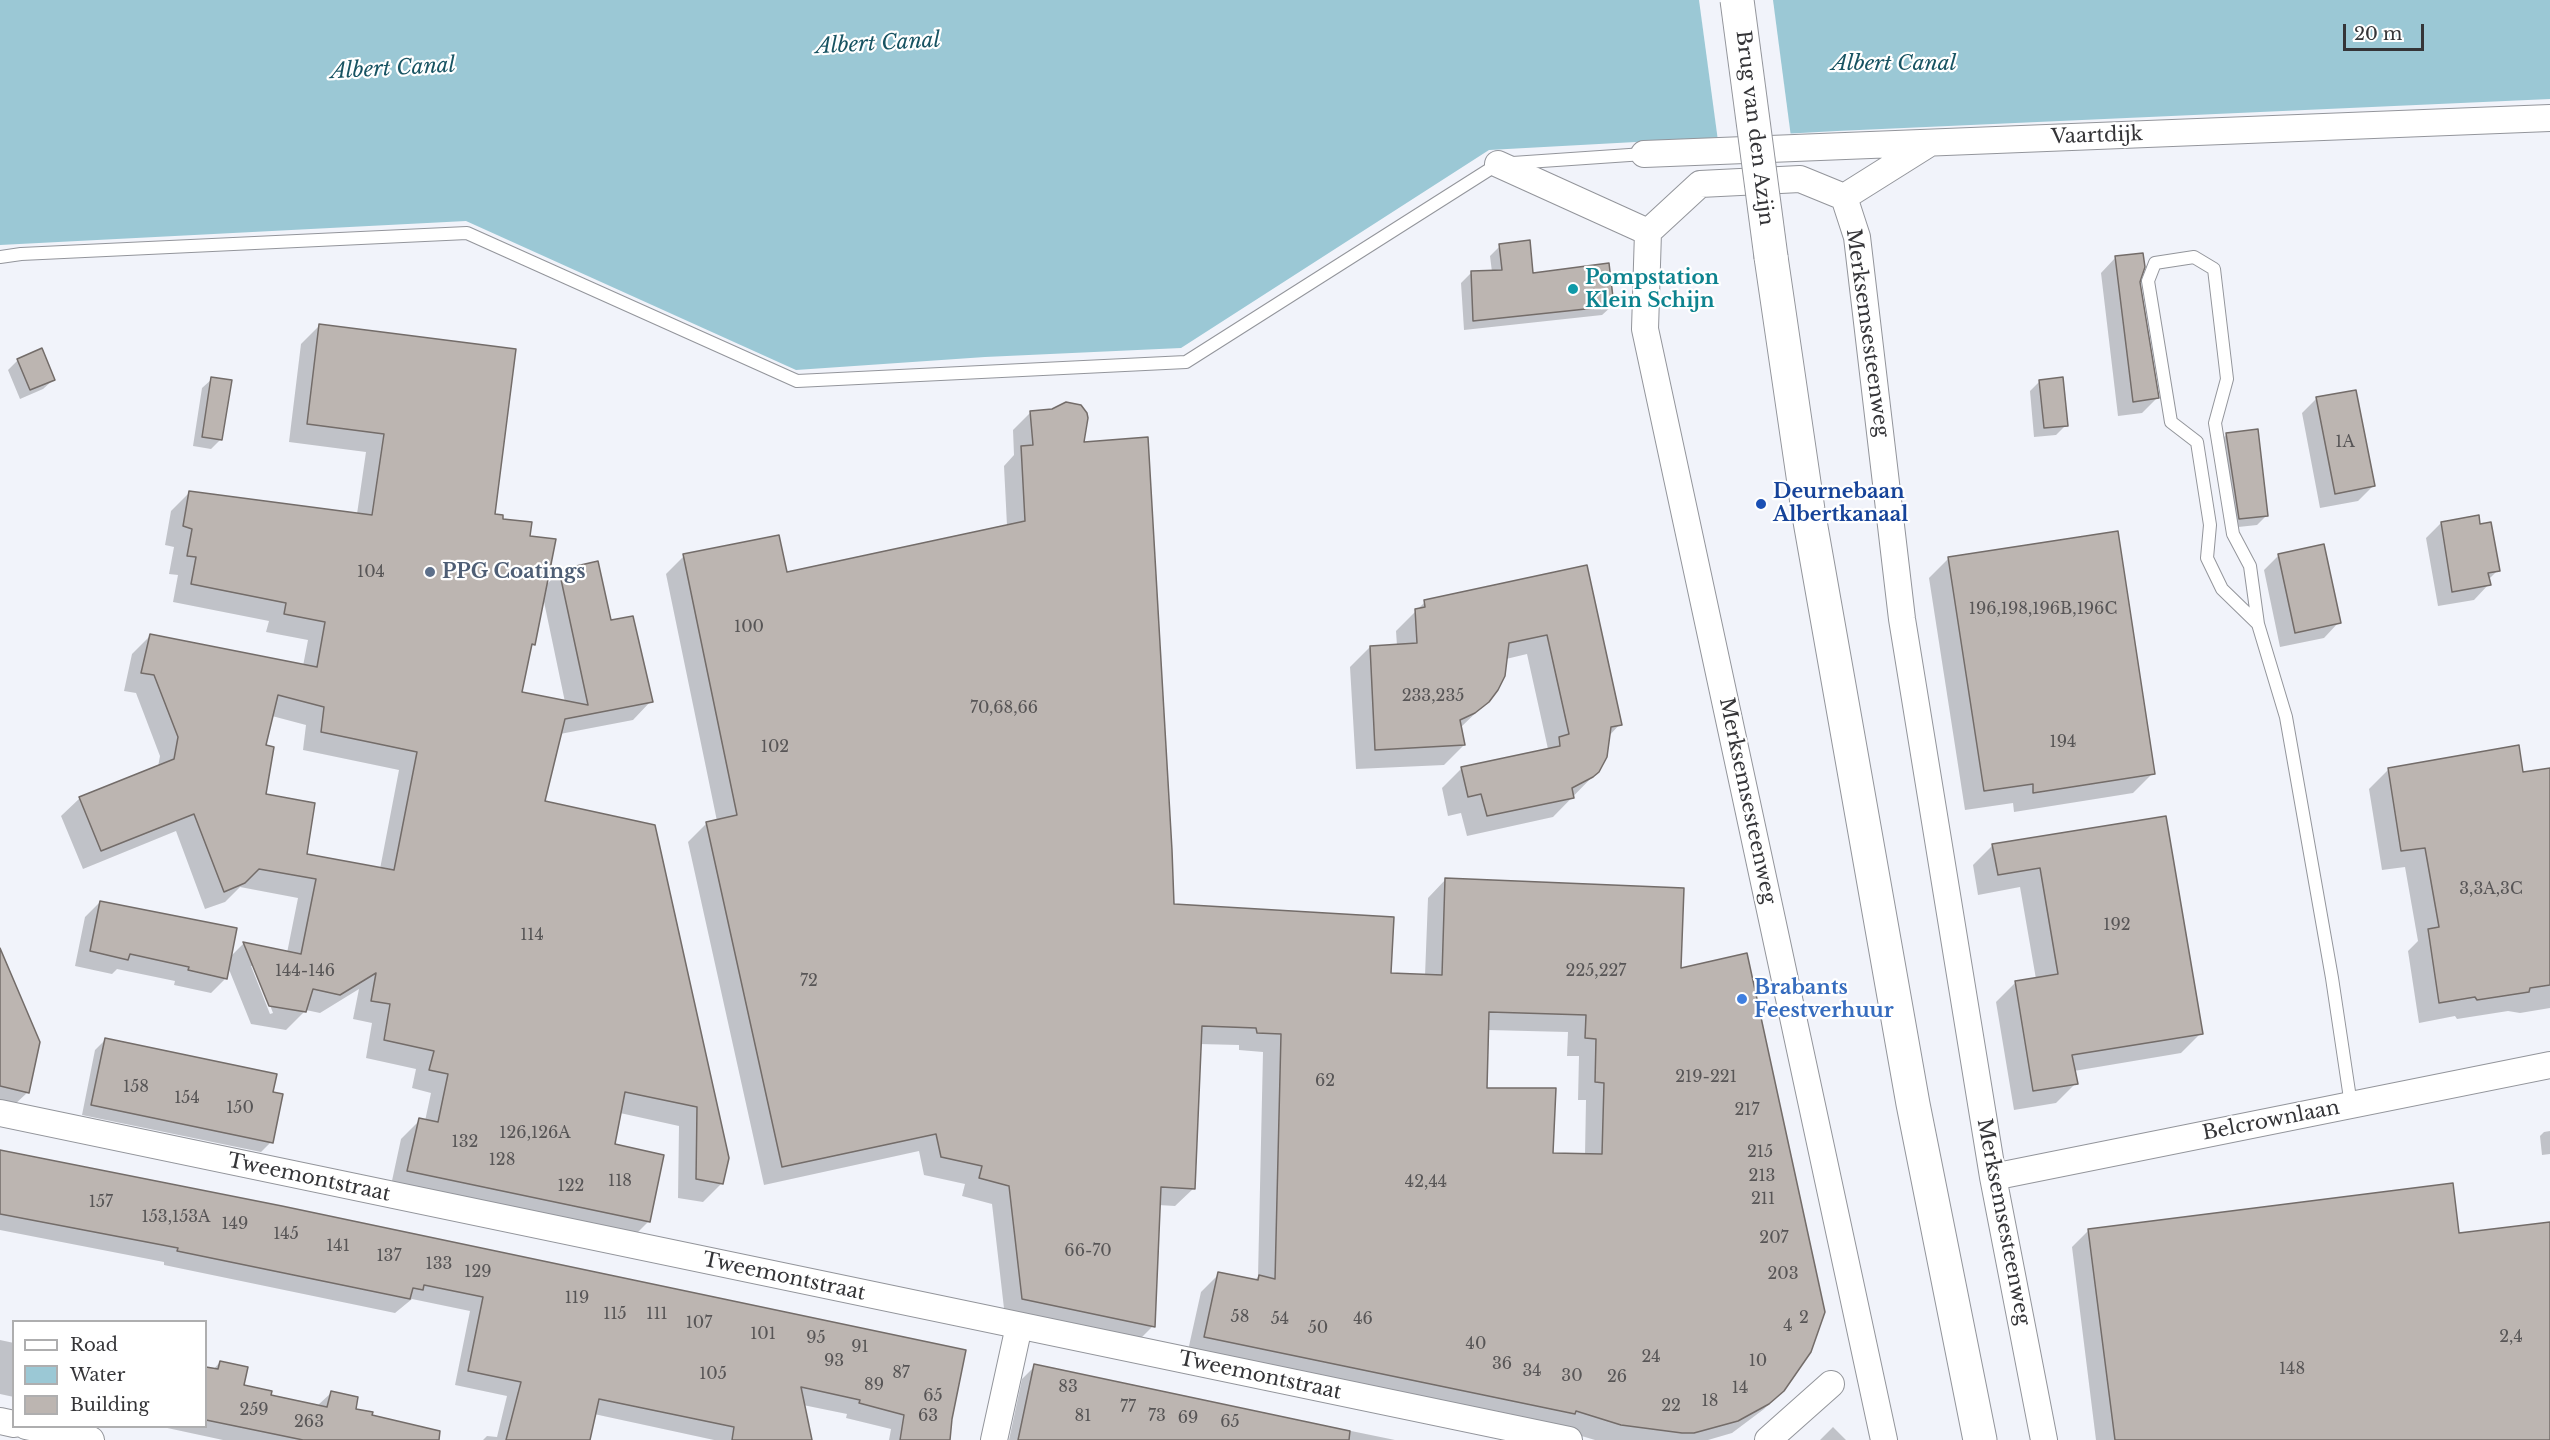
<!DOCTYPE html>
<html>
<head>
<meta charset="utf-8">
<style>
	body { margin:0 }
	#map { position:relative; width:2550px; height:1440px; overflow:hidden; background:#f1f3fa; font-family:"Libre Baskerville",serif }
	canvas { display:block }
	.legend { position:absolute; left:12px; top:1320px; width:195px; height:108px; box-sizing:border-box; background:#fff; border:2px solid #aeaeaf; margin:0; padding:8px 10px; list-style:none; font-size:18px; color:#353538 }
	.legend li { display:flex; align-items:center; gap:12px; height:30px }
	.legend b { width:30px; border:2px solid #aeaeaf }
	.scale { position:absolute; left:2343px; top:24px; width:81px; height:27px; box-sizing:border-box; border:3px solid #353538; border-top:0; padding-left:8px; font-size:18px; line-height:21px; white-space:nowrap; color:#353538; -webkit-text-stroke:4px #fff; paint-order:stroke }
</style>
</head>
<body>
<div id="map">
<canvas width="2550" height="1440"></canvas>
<ul class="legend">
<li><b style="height:8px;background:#fff"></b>Road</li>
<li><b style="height:16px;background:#9bc8d5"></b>Water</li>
<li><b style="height:16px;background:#bcb5b1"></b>Building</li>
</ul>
<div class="scale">20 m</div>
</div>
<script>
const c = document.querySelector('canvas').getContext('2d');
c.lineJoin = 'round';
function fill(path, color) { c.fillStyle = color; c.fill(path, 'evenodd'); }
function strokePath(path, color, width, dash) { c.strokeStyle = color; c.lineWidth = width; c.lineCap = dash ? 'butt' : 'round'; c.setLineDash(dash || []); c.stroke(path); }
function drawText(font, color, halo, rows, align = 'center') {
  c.font = font + ' "Libre Baskerville",serif'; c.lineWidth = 4.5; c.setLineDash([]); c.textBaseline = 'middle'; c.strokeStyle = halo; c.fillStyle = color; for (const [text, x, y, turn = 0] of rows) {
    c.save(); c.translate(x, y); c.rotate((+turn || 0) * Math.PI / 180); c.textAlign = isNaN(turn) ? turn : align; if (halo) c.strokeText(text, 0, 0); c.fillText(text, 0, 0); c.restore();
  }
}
fill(new Path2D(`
	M 0,0 L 2550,0 L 2550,99 L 1837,131 L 1489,150 L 1181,348 L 985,357 L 796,370 L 466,221 L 0,245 Z`), '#9bc8d5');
fill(new Path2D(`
	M 1699,0 L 1773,0 L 1791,137 L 1718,141 Z`), '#f1f3fa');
fill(new Path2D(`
	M 1500,246 L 1532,274 L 1612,306 L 1602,315 L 1464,330 L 1461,283 L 1471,273 L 1492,272 L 1490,256 Z
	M 2116,257 L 2138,282 L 2157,398 L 2142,413 L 2118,416 L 2101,273 Z
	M 320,325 L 493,516 L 529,537 L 545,586 L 560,571 L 610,622 L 651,701 L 633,720 L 560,734 L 543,802 L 654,827 L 722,1183 L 703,1202 L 678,1198 L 679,1126 L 620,1113 L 613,1145 L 649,1221 L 630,1240 L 390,1190 L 401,1139 L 420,1120 L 425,1121 L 431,1093 L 412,1088 L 416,1069 L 366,1058 L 372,1023 L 353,1019 L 359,989 L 320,1013 L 306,1010 L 286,1030 L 251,1024 L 228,967 L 226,978 L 211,993 L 174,985 L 175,981 L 117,969 L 112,974 L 75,966 L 85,917 L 100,902 L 230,957 L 244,943 L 287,953 L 298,898 L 240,887 L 225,902 L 205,909 L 176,831 L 83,869 L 61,816 L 80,798 L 158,767 L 160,756 L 136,693 L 124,691 L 132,654 L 150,636 L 303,666 L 308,640 L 266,632 L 269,621 L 173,602 L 178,575 L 169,574 L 174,547 L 165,545 L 171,511 L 190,492 L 357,514 L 366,452 L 289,442 L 301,344 ZM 543,597 L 565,702 L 520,694 ZM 272,716 L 306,725 L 303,750 L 399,770 L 380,869 L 305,855 L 264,795 L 264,746 ZM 251,966 L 255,966 L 273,1013 L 270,1014 Z
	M 18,360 L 53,380 L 43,389 L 20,399 L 8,370 Z
	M 212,379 L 221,439 L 211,449 L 193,446 L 202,388 Z
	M 2040,381 L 2066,425 L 2056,435 L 2034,437 L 2030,391 Z
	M 2317,398 L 2373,486 L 2358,501 L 2320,508 L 2302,413 Z
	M 1031,412 L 1082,443 L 1172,906 L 1390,975 L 1425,976 L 1428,898 L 1446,879 L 1679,970 L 1783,1390 L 1764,1409 L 1732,1433 L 1708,1440 L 1595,1440 L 1558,1429 L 1187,1355 L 1201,1292 L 1219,1274 L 1254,1281 L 1258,1277 L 1263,1052 L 1239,1050 L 1239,1045 L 1199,1044 L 1194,1188 L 1175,1206 L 1158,1205 L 1153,1326 L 1135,1344 L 1005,1317 L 992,1204 L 962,1196 L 965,1184 L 924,1175 L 919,1151 L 764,1185 L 688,842 L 706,824 L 717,821 L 666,574 L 684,556 L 786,574 L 1007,526 L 1004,466 L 1014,455 L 1013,430 ZM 1487,1030 L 1568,1032 L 1567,1056 L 1579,1056 L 1578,1100 L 1586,1100 L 1585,1155 L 1551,1154 L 1485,1089 Z
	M 2226,435 L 2267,515 L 2257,525 L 2229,528 L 2216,445 Z
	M 2441,523 L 2479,525 L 2498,570 L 2488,580 L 2489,584 L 2474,600 L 2438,606 L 2426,538 Z
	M 2279,555 L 2339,622 L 2324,638 L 2280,647 L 2264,570 Z
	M 1949,558 L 2153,773 L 2133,793 L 2014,812 L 2013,803 L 1965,810 L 1929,578 Z
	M 1586,566 L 1620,724 L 1609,736 L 1598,771 L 1553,817 L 1467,836 L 1461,813 L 1448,816 L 1442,788 L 1462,768 L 1548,749 L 1527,654 L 1506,659 L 1488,701 L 1460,728 L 1464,745 L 1444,765 L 1356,769 L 1350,667 L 1370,647 L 1397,646 L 1396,631 L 1425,602 Z
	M 2389,769 L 2522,774 L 2550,769 L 2550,1008 L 2520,1013 L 2508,1011 L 2457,1019 L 2455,1016 L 2419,1023 L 2408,951 L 2418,941 L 2405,867 L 2382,870 L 2369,789 Z
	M 2165,818 L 2201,1033 L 2181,1053 L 2074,1071 L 2076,1083 L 2056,1103 L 2014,1110 L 1996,1002 L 2016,982 L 2036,979 L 2020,887 L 1978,895 L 1973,865 L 1993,845 Z
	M 0,986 L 28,1092 L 13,1106 L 0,1104 Z
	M 105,1040 L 272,1093 L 271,1142 L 261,1152 L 82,1115 L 95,1050 Z
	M 2550,1131 L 2550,1154 L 2542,1155 L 2540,1136 L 2544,1132 Z
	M 0,1150 L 964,1351 L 946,1440 L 889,1440 L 891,1429 L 846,1418 L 847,1414 L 803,1405 L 811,1440 L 714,1440 L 594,1414 L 588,1440 L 483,1440 L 487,1436 L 497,1437 L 507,1396 L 455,1385 L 470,1311 L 412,1299 L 395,1313 L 164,1265 L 164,1262 L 0,1230 Z
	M 2550,1223 L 2550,1440 L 2096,1440 L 2072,1247 L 2089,1230 L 2457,1235 Z
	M 0,1340 L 14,1343 L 14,1397 L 0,1394 Z
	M 220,1362 L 243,1386 L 270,1396 L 317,1406 L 331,1393 L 354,1410 L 429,1440 L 223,1440 L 158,1426 L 206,1426 L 206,1369 L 213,1370 Z
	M 1035,1366 L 1395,1440 L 1009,1440 L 1022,1379 Z
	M 1833,1427 L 1846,1440 L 1820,1440 Z`), '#0003');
const building = new Path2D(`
	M 1530,240 L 1533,273 L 1609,263 L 1614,306 L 1473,321 L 1471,271 L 1502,270 L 1499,244 Z
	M 2143,253 L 2145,267 L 2140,282 L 2159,398 L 2133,402 L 2115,256 Z
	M 319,324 L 516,349 L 495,514 L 503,515 L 503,519 L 532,522 L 530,536 L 556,539 L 535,645 L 532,644 L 522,692 L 588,705 L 559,570 L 598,561 L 611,620 L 633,616 L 653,702 L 565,719 L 545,801 L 655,825 L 729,1158 L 723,1184 L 696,1179 L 697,1107 L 625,1092 L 615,1144 L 664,1155 L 650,1222 L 407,1171 L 419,1118 L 438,1122 L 448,1074 L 429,1070 L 434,1051 L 384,1040 L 390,1004 L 371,1001 L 376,973 L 340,995 L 313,989 L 306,1012 L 269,1006 L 243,942 L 301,954 L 316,879 L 259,869 L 245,883 L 224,892 L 194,814 L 101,851 L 79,797 L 174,759 L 178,737 L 154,675 L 141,673 L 150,634 L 317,667 L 325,622 L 284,614 L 286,603 L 191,584 L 196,557 L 187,556 L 192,529 L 183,526 L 189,491 L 372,515 L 384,434 L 307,424 ZM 278,695 L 324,707 L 321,732 L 417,752 L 394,870 L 307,854 L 315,803 L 266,794 L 274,747 L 266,745 Z
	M 42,348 L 55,380 L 30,390 L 17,359 Z
	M 211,377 L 232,380 L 222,440 L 202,437 Z
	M 2063,377 L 2068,426 L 2044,428 L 2039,380 Z
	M 2356,390 L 2375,486 L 2335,494 L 2316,397 Z
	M 1066,402 L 1081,405 L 1087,413 L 1088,418 L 1084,442 L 1148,437 L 1172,850 L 1174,904 L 1394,917 L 1391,973 L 1442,975 L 1445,878 L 1684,888 L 1681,968 L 1747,953 L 1825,1312 L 1811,1352 L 1784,1391 L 1769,1404 L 1738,1421 L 1694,1433 L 1682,1433 L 1621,1425 L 1576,1411 L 1575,1414 L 1204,1337 L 1218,1272 L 1258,1280 L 1259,1275 L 1275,1279 L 1281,1034 L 1257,1033 L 1256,1028 L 1202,1026 L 1195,1189 L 1161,1187 L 1155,1327 L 1022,1299 L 1009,1186 L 979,1178 L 982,1166 L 941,1157 L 936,1134 L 782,1167 L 706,822 L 737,815 L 683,554 L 779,535 L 787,572 L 1025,521 L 1021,446 L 1033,445 L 1030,411 L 1052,409 ZM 1489,1012 L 1586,1015 L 1585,1038 L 1596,1039 L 1595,1082 L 1604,1083 L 1602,1154 L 1553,1153 L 1556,1088 L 1487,1088 Z
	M 2258,429 L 2268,516 L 2239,519 L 2226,433 Z
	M 2479,515 L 2480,524 L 2491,522 L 2500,571 L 2488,573 L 2491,585 L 2452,592 L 2441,522 Z
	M 2118,531 L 2155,774 L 2033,793 L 2033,784 L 1984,791 L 1948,557 Z
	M 2324,544 L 2341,623 L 2295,633 L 2278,554 Z
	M 1587,565 L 1622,725 L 1611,727 L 1607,757 L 1599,772 L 1593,777 L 1572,788 L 1574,798 L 1487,816 L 1481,794 L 1468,797 L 1461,767 L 1560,746 L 1559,737 L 1569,734 L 1547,635 L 1509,643 L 1505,676 L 1498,690 L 1489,702 L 1475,713 L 1460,720 L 1465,745 L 1375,750 L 1370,646 L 1417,643 L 1415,609 L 1425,607 L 1424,600 Z
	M 2519,745 L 2523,772 L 2550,768 L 2550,985 L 2530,988 L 2529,992 L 2477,1000 L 2475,997 L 2439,1003 L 2428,929 L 2439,927 L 2425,848 L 2401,851 L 2388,768 Z
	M 2166,816 L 2203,1034 L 2072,1055 L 2078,1084 L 2033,1091 L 2015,981 L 2058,974 L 2040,868 L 1998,875 L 1992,844 Z
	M 100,901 L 237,928 L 227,979 L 188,970 L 189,967 L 130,954 L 128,960 L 90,951 Z
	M 0,948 L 40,1042 L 29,1093 L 0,1086 Z
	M 105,1038 L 277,1074 L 273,1092 L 283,1094 L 273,1143 L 91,1105 Z
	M 0,1150 L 282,1206 L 966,1350 L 952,1419 L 950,1440 L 900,1440 L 904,1415 L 859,1403 L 860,1400 L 801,1387 L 812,1440 L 732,1440 L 734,1427 L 599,1399 L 590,1440 L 506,1440 L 521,1382 L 468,1371 L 483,1297 L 424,1285 L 423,1290 L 413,1288 L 410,1299 L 177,1251 L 178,1248 L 0,1214 Z
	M 2453,1183 L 2459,1233 L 2550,1222 L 2550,1440 L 2115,1440 L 2088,1229 Z
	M 220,1361 L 248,1367 L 244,1385 L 272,1391 L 271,1395 L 327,1407 L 331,1391 L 358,1397 L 356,1409 L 373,1412 L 372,1415 L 440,1431 L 439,1440 L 303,1440 L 206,1420 L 206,1367 L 218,1369 Z
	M 1034,1364 L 1350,1431 L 1349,1440 L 1018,1440 Z`);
fill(building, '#bcb5b1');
strokePath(building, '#736c69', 1.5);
const service = new Path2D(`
	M 0,257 L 21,254 L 467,233 L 797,381 L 1186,362 L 1498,164 L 1644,154
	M 2258,624 L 2222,589 L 2207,558 L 2210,525 L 2197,442 L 2171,422 L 2148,281 L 2155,263 L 2194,257 L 2214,269 L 2227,379 L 2215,423 L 2233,534 L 2250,566 L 2258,624 L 2286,717 L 2332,978 L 2351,1105`);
const minor = new Path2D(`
	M 1644,154 L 2550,118
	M 1498,164 L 1648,232
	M 1844,197 L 1930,143
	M 0,1113 L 1569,1440
	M 1993,1177 L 2550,1065
	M 0,1421 L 14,1424
	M 26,1426 L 91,1440
	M 994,1440 L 1019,1326
	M 1768,1440 L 1831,1384
	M 1884,1440 L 1645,329 L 1648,232 L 1700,184 L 1800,179 L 1844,197 L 1857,237 L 1902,619 L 1993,1177 L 2044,1440`);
const secondary = new Path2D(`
	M 1771,257 L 1808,510 L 1913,1104 L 1980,1440`);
strokePath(service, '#93959b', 14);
strokePath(minor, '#93959b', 28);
strokePath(secondary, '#93959b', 35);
strokePath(service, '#fff', 12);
strokePath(minor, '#fff', 26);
strokePath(secondary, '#fff', 33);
const secondaryBridge = new Path2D(`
	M 1737,0 L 1771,257`);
strokePath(secondaryBridge, '#93959b', 35, []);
strokePath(secondaryBridge, '#fff', 33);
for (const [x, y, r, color] of [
	[1573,289,6,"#0f9aa8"],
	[1761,504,6,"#1a4fb4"],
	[430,572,6,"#5c6f8a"],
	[1742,999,6,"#3f7fe0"]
]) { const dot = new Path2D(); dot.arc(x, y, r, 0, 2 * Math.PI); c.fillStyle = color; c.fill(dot); strokePath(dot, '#fff', 2); }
drawText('16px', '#575556', null, [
	["1A",2345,442],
	["104",371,572],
	["196,198,196B,196C",2043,609],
	["100",749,627],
	["233,235",1433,696],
	["70,68,66",1004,708],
	["194",2063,742],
	["102",775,747],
	["3,3A,3C",2491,889],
	["192",2117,925],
	["114",532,935],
	["144-146",305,971],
	["225,227",1596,971],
	["72",809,981],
	["219-221",1706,1077],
	["62",1325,1081],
	["158",136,1087],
	["154",187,1098],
	["150",240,1108],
	["217",1747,1110],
	["126,126A",535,1133],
	["132",465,1142],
	["215",1760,1152],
	["128",502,1160],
	["213",1762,1176],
	["118",620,1181],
	["42,44",1426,1182],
	["122",571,1186],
	["211",1763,1199],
	["157",101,1202],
	["153,153A",176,1217],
	["149",235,1224],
	["145",286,1234],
	["207",1774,1238],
	["141",338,1246],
	["66-70",1088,1251],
	["137",389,1256],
	["133",439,1264],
	["129",478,1272],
	["203",1783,1274],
	["119",577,1298],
	["115",615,1314],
	["111",657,1314],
	["58",1240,1317],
	["2",1804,1318],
	["54",1280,1319],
	["46",1363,1319],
	["107",699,1323],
	["4",1788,1326],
	["50",1318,1328],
	["101",763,1334],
	["2,4",2511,1337],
	["95",816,1338],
	["40",1476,1344],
	["91",860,1347],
	["24",1651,1357],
	["93",834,1361],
	["10",1758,1361],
	["36",1502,1364],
	["148",2292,1369],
	["34",1532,1371],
	["87",901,1373],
	["105",713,1374],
	["30",1572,1376],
	["26",1617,1377],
	["89",874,1385],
	["83",1068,1387],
	["14",1740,1388],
	["65",933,1396],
	["18",1710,1401],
	["22",1671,1406],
	["77",1128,1407],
	["259",254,1410],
	["63",928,1416],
	["81",1083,1416],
	["73",1157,1416],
	["69",1188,1418],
	["263",309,1422],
	["65",1230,1422]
]);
drawText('20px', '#353538', '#fff', [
	["Brug van den Azijn",1754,128,83],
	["Vaartdijk",2097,136,-2],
	["Merksemsesteenweg",1867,333,82],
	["Merksemsesteenweg",1747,801,78],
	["Belcrownlaan",2271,1121,-11],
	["Tweemontstraat",309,1178,12],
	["Merksemsesteenweg",2003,1222,79],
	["Tweemontstraat",784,1277,12],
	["Tweemontstraat",1260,1376,12]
]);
drawText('bold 20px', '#0d838f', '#fff', [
	["Pompstation",1585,278],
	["Klein Schijn",1585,301]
], 'left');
drawText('bold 20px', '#164399', '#fff', [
	["Deurnebaan",1773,492],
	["Albertkanaal",1773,515]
], 'left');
drawText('bold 20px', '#4e5e75', '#fff', [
	["PPG Coatings",442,572]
], 'left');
drawText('bold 20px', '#366cbe', '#fff', [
	["Brabants",1754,988],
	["Feestverhuur",1754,1011]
], 'left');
drawText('italic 21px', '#175362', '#fff', [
	["Albert Canal",878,44,-3],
	["Albert Canal",1894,64],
	["Albert Canal",393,69,-3]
]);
</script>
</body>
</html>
